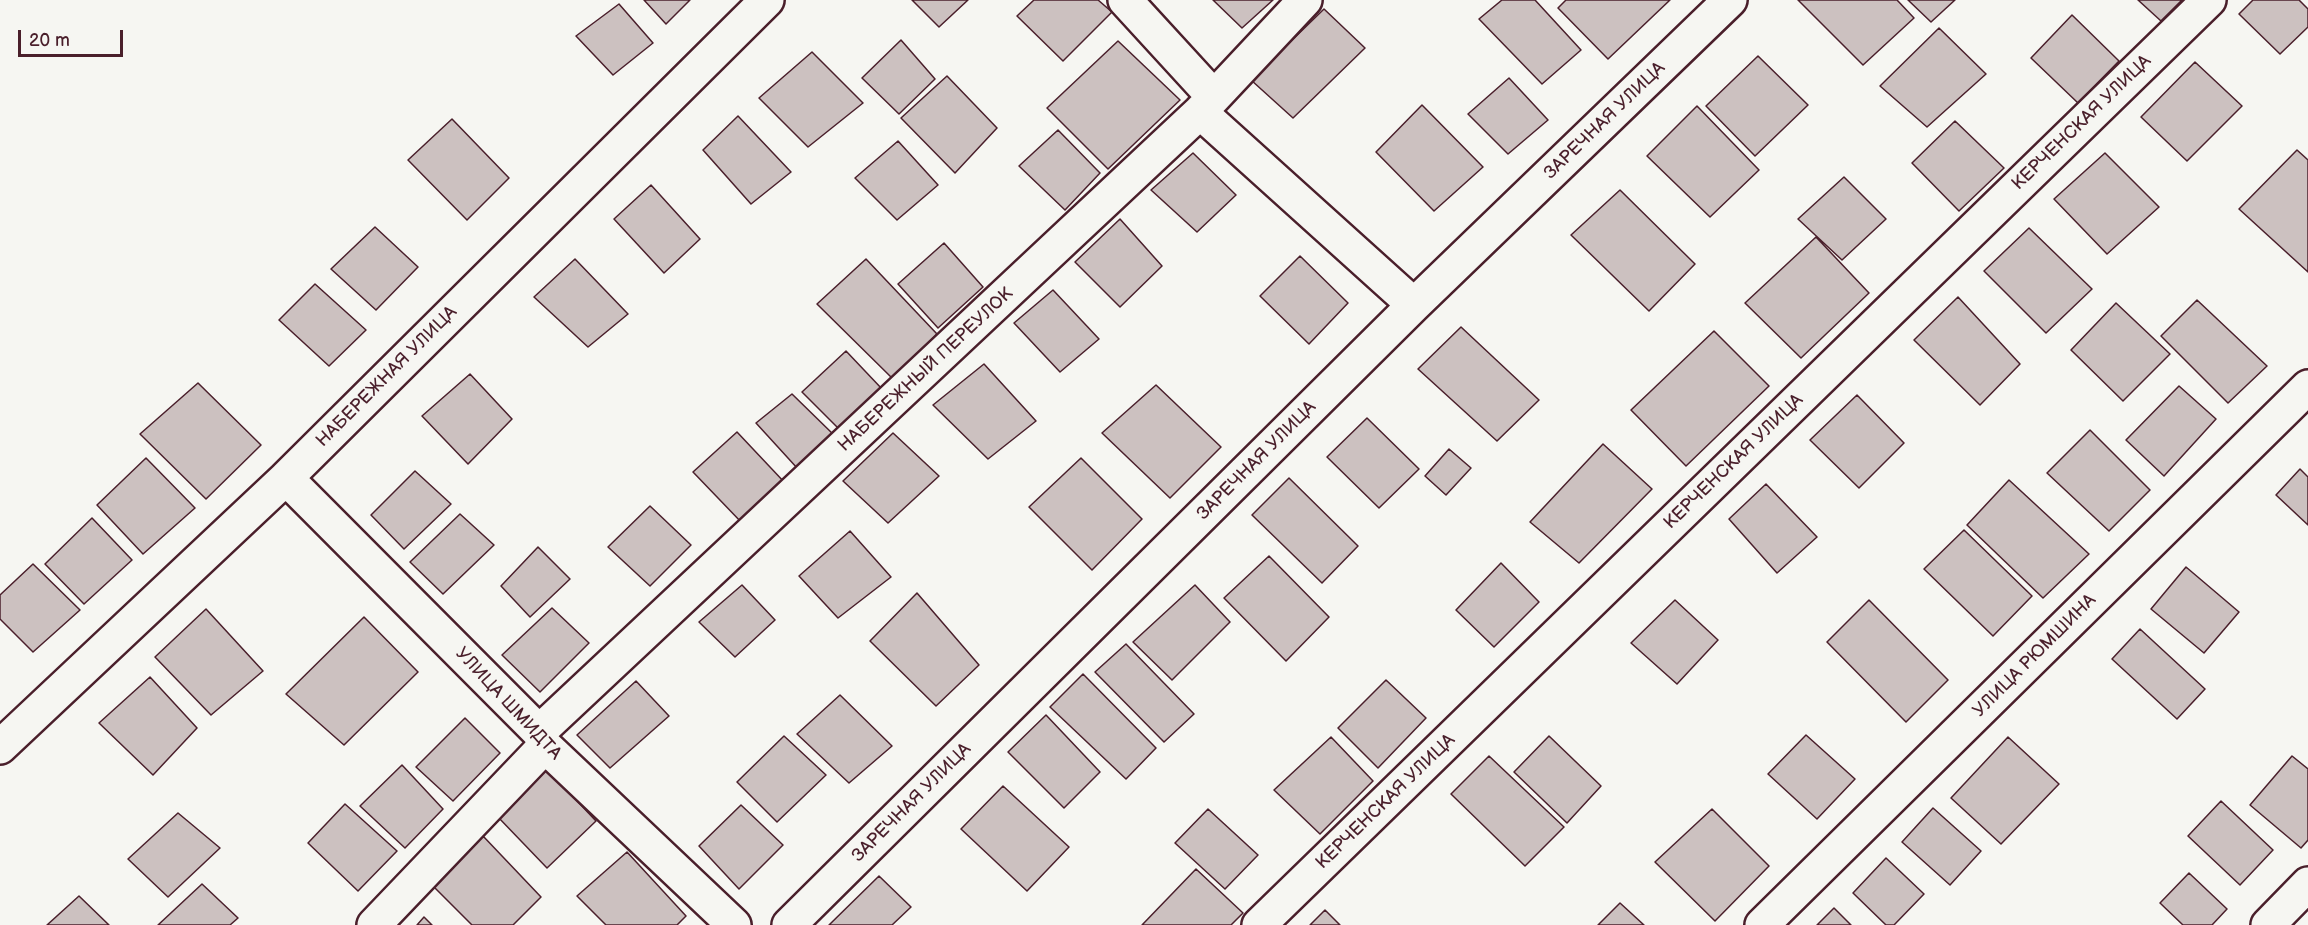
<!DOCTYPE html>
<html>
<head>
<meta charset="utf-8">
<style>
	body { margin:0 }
	#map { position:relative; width:2308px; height:925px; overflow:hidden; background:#f6f6f2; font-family:"Balsamiq Sans",sans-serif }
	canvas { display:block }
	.scale { position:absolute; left:18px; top:30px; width:105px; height:27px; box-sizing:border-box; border:3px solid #4a1f2b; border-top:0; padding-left:8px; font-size:18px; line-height:21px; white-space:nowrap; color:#4a1f2b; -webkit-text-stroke:4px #f6f6f2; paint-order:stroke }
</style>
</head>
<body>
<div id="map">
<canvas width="2308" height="925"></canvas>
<div class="scale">20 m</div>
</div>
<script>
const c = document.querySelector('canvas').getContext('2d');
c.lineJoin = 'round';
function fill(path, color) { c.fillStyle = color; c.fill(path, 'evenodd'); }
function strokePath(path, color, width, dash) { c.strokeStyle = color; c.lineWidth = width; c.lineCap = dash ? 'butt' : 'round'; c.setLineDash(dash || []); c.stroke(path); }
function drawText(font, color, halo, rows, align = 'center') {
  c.font = font + ' "Balsamiq Sans",sans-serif'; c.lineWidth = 4.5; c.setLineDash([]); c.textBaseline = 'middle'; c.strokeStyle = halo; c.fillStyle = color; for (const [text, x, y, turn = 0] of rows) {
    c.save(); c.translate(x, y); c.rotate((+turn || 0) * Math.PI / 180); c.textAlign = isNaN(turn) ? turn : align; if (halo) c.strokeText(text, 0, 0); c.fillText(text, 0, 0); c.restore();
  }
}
const building = new Path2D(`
	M 644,0 L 690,0 L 666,24 Z
	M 912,0 L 968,0 L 939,27 Z
	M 1034,0 L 1098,0 L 1112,12 L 1063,61 L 1017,16 Z
	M 1213,0 L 1273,0 L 1242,28 Z
	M 1502,0 L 1535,0 L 1581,50 L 1542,84 L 1479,19 Z
	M 1566,0 L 1670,0 L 1608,59 L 1558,8 Z
	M 1798,0 L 1897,0 L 1914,18 L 1863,65 Z
	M 1908,0 L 1955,0 L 1931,22 Z
	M 2138,0 L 2182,0 L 2161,21 Z
	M 2253,0 L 2299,0 L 2308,9 L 2308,27 L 2280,54 L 2239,14 Z
	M 619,4 L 653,43 L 613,75 L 576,36 Z
	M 1324,9 L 1365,48 L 1293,118 L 1251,80 Z
	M 2072,15 L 2119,61 L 2078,103 L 2031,58 Z
	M 1939,28 L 1986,74 L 1927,127 L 1880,86 Z
	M 901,40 L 935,79 L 899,114 L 862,78 Z
	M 1118,41 L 1180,100 L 1108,169 L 1047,108 Z
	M 812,52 L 863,103 L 808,147 L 759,98 Z
	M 1758,56 L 1808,105 L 1755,156 L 1706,106 Z
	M 2195,62 L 2242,106 L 2187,161 L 2141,117 Z
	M 947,76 L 997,128 L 955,173 L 901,118 Z
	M 1509,78 L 1548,120 L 1508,154 L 1468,114 Z
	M 1422,105 L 1483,167 L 1434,211 L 1376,152 Z
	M 1697,106 L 1759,170 L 1710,217 L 1647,156 Z
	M 738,116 L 791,172 L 751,204 L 703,150 Z
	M 452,119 L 509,178 L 467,220 L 408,160 Z
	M 1955,121 L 2004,168 L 1959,211 L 1912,163 Z
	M 1058,130 L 1100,173 L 1065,210 L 1019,166 Z
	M 898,141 L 938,185 L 897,220 L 855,178 Z
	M 2297,150 L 2308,160 L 2308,272 L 2239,209 Z
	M 1193,153 L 1236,195 L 1197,232 L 1151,190 Z
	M 2105,153 L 2159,207 L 2107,254 L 2054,199 Z
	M 1844,177 L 1886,219 L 1842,260 L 1798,219 Z
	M 651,185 L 700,239 L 664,273 L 614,219 Z
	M 1620,190 L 1695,264 L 1649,311 L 1571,235 Z
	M 1120,219 L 1162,266 L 1120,307 L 1075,262 Z
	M 375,227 L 418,267 L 376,310 L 331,269 Z
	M 2029,228 L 2092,289 L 2046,333 L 1984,271 Z
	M 1816,237 L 1869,293 L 1801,358 L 1745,303 Z
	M 944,243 L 983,287 L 938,328 L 898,284 Z
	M 1300,256 L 1348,303 L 1309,344 L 1260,296 Z
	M 575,259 L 628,314 L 588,347 L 534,297 Z
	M 866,259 L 937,334 L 893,379 L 817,304 Z
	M 315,284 L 366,330 L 329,366 L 279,320 Z
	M 1053,290 L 1099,339 L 1060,372 L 1014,323 Z
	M 1958,297 L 2020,364 L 1980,405 L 1914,340 Z
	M 2197,300 L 2267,366 L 2228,403 L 2161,336 Z
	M 2116,303 L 2170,354 L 2123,401 L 2071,350 Z
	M 1461,327 L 1539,400 L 1497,441 L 1418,369 Z
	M 1714,331 L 1769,386 L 1686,466 L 1631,410 Z
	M 846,351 L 883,390 L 839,429 L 802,392 Z
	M 984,364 L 1036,421 L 988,459 L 933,405 Z
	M 470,374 L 512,419 L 468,464 L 422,416 Z
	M 198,383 L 261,445 L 206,499 L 140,434 Z
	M 1156,385 L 1221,447 L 1170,498 L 1102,433 Z
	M 2179,386 L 2216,419 L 2164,476 L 2126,440 Z
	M 792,394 L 836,437 L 798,469 L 756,423 Z
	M 1857,395 L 1904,443 L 1859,488 L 1810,440 Z
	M 1367,418 L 1419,469 L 1379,508 L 1327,457 Z
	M 2090,430 L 2150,490 L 2109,531 L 2047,473 Z
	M 737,432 L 786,484 L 743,524 L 693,472 Z
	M 893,433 L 939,476 L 888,523 L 843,481 Z
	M 1603,444 L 1652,489 L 1579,563 L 1530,522 Z
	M 1449,449 L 1471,468 L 1446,495 L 1425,476 Z
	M 146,458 L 195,508 L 143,554 L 97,505 Z
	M 1081,458 L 1142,519 L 1092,570 L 1029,507 Z
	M 2300,469 L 2308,477 L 2308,525 L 2276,495 Z
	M 415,471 L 451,504 L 404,549 L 371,515 Z
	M 1289,478 L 1358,546 L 1322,583 L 1252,515 Z
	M 2009,480 L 2089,554 L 2043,598 L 1967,525 Z
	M 1766,484 L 1817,537 L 1777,573 L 1729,519 Z
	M 650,506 L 691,545 L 650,586 L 608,547 Z
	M 460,514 L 494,545 L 443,594 L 410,562 Z
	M 92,518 L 132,560 L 84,604 L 45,564 Z
	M 1964,530 L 2032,596 L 1993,636 L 1924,569 Z
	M 850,531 L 891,577 L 838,618 L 799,576 Z
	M 538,547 L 570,579 L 530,617 L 501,586 Z
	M 1269,556 L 1329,617 L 1286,661 L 1224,598 Z
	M 1501,563 L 1539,602 L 1494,647 L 1456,610 Z
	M 33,564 L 80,610 L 33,652 L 0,619 L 0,595 Z
	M 2186,567 L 2239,612 L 2204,653 L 2151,609 Z
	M 742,585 L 775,620 L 735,657 L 699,622 Z
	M 1195,585 L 1230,622 L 1172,680 L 1133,642 Z
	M 917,593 L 979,665 L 936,706 L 870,641 Z
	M 1675,600 L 1718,640 L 1677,684 L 1631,643 Z
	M 1869,600 L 1948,680 L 1906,722 L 1827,642 Z
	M 552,608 L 589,643 L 540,692 L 502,655 Z
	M 206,609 L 263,671 L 211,715 L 155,657 Z
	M 364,617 L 418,672 L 344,745 L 286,694 Z
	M 2140,629 L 2205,689 L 2177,719 L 2112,659 Z
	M 1126,644 L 1194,714 L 1164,742 L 1095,672 Z
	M 1083,674 L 1156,748 L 1126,779 L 1050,707 Z
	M 150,677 L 197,728 L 153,775 L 99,723 Z
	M 1386,680 L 1426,718 L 1378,768 L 1338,728 Z
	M 636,681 L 669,716 L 610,768 L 577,735 Z
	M 840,695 L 892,746 L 849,783 L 797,734 Z
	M 1046,715 L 1100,772 L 1064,808 L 1008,752 Z
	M 465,718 L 500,753 L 453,801 L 416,767 Z
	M 1806,735 L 1855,779 L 1817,819 L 1768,774 Z
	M 784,736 L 826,775 L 777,822 L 737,782 Z
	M 1549,736 L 1601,786 L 1567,823 L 1514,772 Z
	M 1331,737 L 1373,781 L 1320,834 L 1274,790 Z
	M 2008,737 L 2059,784 L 2001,844 L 1951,798 Z
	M 1489,756 L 1564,827 L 1525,866 L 1451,794 Z
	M 2292,756 L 2308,769 L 2308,840 L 2301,848 L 2250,805 Z
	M 402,765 L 443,809 L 405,848 L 360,806 Z
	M 546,768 L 596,821 L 547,868 L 497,816 Z
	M 1003,786 L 1069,847 L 1027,891 L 961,829 Z
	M 2221,801 L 2273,850 L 2240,885 L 2188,836 Z
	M 345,804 L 397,851 L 358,891 L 308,843 Z
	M 741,805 L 783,845 L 739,889 L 699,846 Z
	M 1933,808 L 1981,851 L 1950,885 L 1902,842 Z
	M 1208,809 L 1258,855 L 1225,889 L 1175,843 Z
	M 1712,809 L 1769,866 L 1715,921 L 1655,862 Z
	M 178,813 L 220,848 L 168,897 L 128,859 Z
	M 483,836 L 541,897 L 513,925 L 472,925 L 432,885 Z
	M 627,852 L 686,916 L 677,925 L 606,925 L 577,896 Z
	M 1886,858 L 1924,894 L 1894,925 L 1886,925 L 1853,893 Z
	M 1196,869 L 1243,913 L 1231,925 L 1142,925 Z
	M 2189,873 L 2227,909 L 2212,925 L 2183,925 L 2160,903 Z
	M 879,876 L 911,907 L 892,925 L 829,925 Z
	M 202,884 L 238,918 L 230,925 L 158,925 Z
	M 79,896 L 109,925 L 47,925 Z
	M 1620,903 L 1644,925 L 1598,925 Z
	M 1834,908 L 1851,925 L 1817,925 Z
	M 1325,910 L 1340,925 L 1310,925 Z
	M 424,917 L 432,925 L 417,925 Z`);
fill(building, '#ccc1c0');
strokePath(building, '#4a1f2b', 1.5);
const minor = new Path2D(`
	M 1125,0 L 1213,96
	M 1200,112 L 1414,305
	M 286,478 L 539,732 L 545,746 L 734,925
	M 539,732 L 1200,112 L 1305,0
	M 0,747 L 286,478 L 767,0
	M 374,925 L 545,746
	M 789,925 L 1414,305 L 1730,0
	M 1259,925 L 2209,0
	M 1762,925 L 2308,387
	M 2268,925 L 2308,884`);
strokePath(minor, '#4a1f2b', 38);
strokePath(minor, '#f6f6f2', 33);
drawText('18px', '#4a1f2b', '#f6f6f2', [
	["ЗАРЕЧНАЯ УЛИЦА",1605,121,-44],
	["КЕРЧЕНСКАЯ УЛИЦА",2082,123,-44],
	["НАБЕРЕЖНЫЙ ПЕРЕУЛОК",926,370,-43],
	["НАБЕРЕЖНАЯ УЛИЦА",387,377,-45],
	["ЗАРЕЧНАЯ УЛИЦА",1257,461,-45],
	["КЕРЧЕНСКАЯ УЛИЦА",1734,462,-44],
	["УЛИЦА РЮМШИНА",2035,656,-45],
	["УЛИЦА ШМИДТА",508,704,47],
	["КЕРЧЕНСКАЯ УЛИЦА",1386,802,-44],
	["ЗАРЕЧНАЯ УЛИЦА",912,803,-45]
]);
</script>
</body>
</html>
